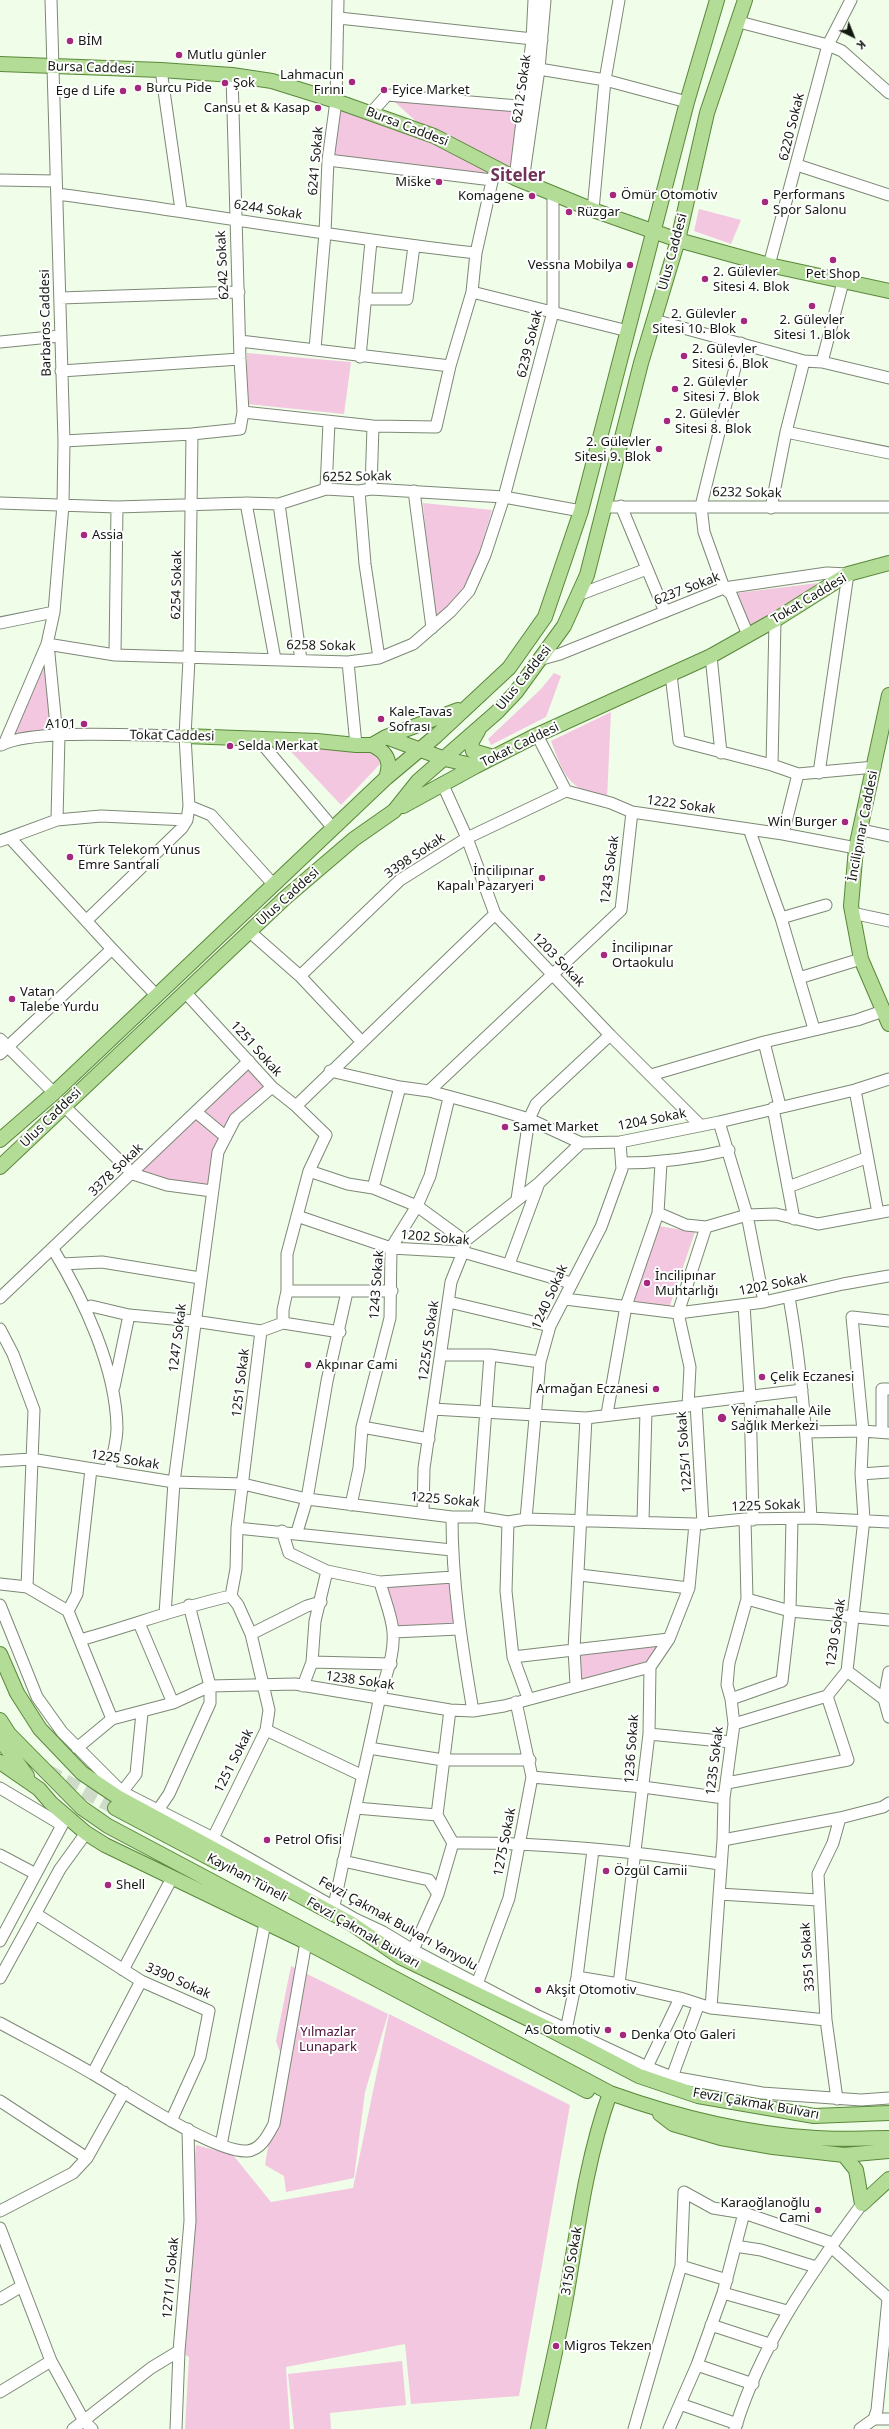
<!DOCTYPE html>
<html>
<head>
<meta charset="utf-8">
<style>
	body { margin:0 }
	#map { position:relative; width:889px; height:2429px; overflow:hidden; background:#f0fde9; font-family:"Noto Sans",sans-serif }
	canvas { display:block }
	.north { position:absolute; left:833px; top:16px; width:40px; height:40px; -webkit-text-stroke:3px #fff; paint-order:stroke; rotate:137deg; font-size:11px; font-weight:700; line-height:16px; text-align:center; color:#131811 }
	.north::after { content:''; display:block; margin:auto; width:14px; height:18px; background:#131811; clip-path:polygon(50% 0,100% 100%,50% 72%,0 100%) }
</style>
</head>
<body>
<div id="map">
<canvas width="889" height="2429"></canvas>
<div class="north">K</div>
</div>
<script>
const c = document.querySelector('canvas').getContext('2d');
c.lineJoin = 'round';
function fill(path, color) { c.fillStyle = color; c.fill(path, 'evenodd'); }
function strokePath(path, color, width, dash) { c.strokeStyle = color; c.lineWidth = width; c.lineCap = dash ? 'butt' : 'round'; c.setLineDash(dash || []); c.stroke(path); }
function drawText(font, color, halo, rows, align = 'center') {
  c.font = font + ' "Noto Sans",sans-serif'; c.lineWidth = 4; c.setLineDash([]); c.textBaseline = 'middle'; c.strokeStyle = halo; c.fillStyle = color; for (const [text, x, y, turn = 0] of rows) {
    c.save(); c.translate(x, y); c.rotate((+turn || 0) * Math.PI / 180); c.textAlign = isNaN(turn) ? turn : align; if (halo) c.strokeText(text, 0, 0); c.fillText(text, 0, 0); c.restore();
  }
}
fill(new Path2D(`
	M 387,95 L 524,107 L 515,178 L 495,168 L 492,180 L 328,160 L 336,101 L 429,133 Z
	M 699,209 L 741,220 L 731,244 L 694,231 Z
	M 247,353 L 351,362 L 344,414 L 247,404 Z
	M 423,503 L 492,510 L 479,554 L 465,587 L 439,618 L 432,612 Z
	M 818,583 L 781,609 L 747,628 L 737,593 Z
	M 47,644 L 57,736 L 5,742 Z
	M 554,673 L 561,676 L 546,717 L 491,745 L 488,739 L 541,689 Z
	M 611,712 L 607,799 C 568,788 565,778 551,741 Z
	M 282,742 L 378,752 L 382,762 L 341,805 Z
	M 249,1061 L 272,1087 L 235,1119 L 218,1152 L 212,1191 L 133,1174 Z
	M 659,1226 L 695,1232 L 669,1308 L 631,1302 Z
	M 453,1577 L 459,1629 L 393,1632 L 380,1582 Z
	M 669,1639 L 650,1667 L 576,1685 L 574,1649 Z
	M 291,1966 L 388,2014 L 365,2092 L 354,2178 L 286,2192 L 284,2176 L 265,2165 L 283,2061 L 276,2041 Z
	M 389,2014 L 570,2105 L 519,2396 L 411,2404 L 405,2344 L 286,2367 L 290,2429 L 185,2429 L 189,2357 L 179,2351 L 196,2145 L 233,2155 L 271,2202 L 353,2188 Z
	M 402,2361 L 406,2405 L 330,2413 L 331,2429 L 294,2429 L 288,2374 Z`), '#f3c7e0');
strokePath(new Path2D(`
	M 47,1771 L 115,1808`), '#cfdbc9', 14, [14, 7]);
const minor = new Path2D(`
	M 339,18 L 542,40
	M 739,22 L 828,45 L 842,51 L 889,93
	M 539,69 L 605,80 L 687,102
	M 161,70 L 181,210
	M 371,113 L 387,95 L 530,107
	M 328,160 L 492,180
	M 797,165 L 889,195
	M 515,178 L 532,40 L 534,0
	M 0,180 L 55,181
	M 523,181 L 539,69 L 545,0
	M 57,194 C 197,212 336,238 476,253
	M 593,210 L 605,80 L 619,0
	M 769,265 L 828,45 L 851,0
	M 472,292 L 628,331
	M 60,298 L 239,292
	M 365,299 L 407,299 L 414,246
	M 654,320 L 804,361 L 822,362 L 889,378
	M 240,341 L 450,366
	M 0,342 L 60,336
	M 741,343 L 701,506 L 704,532 L 724,588 L 731,594 L 748,635
	M 315,349 L 325,233 L 328,160 L 336,101 L 338,0
	M 360,357 L 371,241
	M 822,362 L 843,282
	M 61,371 L 240,359
	M 243,412 L 373,426 L 436,427 L 450,366 L 472,292 L 476,253 L 495,168
	M 786,432 L 889,453
	M 64,441 L 192,434 L 240,429 L 243,412 L 240,359 L 232,75
	M 326,489 L 329,422
	M 371,489 L 373,426
	M 359,491 L 365,564 L 379,658
	M 414,491 L 432,628
	M 0,503 L 117,507 L 246,503 L 279,504 L 326,489 L 359,491 L 371,489 L 504,497 L 581,511
	M 246,503 L 275,659
	M 279,504 L 301,660
	M 621,506 L 665,612
	M 605,507 L 889,507
	M 771,508 L 786,432 L 804,361
	M 578,595 L 647,569
	M 0,623 L 54,612
	M 47,644 L 115,655 L 348,662 L 379,658 L 413,644 L 451,611 L 469,591 L 485,555 L 504,497 L 553,312 L 553,194
	M 48,644 L 57,736
	M 115,655 L 117,507
	M 711,656 L 721,753
	M 542,659 L 560,654 L 724,588 L 827,573 L 848,574 L 819,773
	M 348,662 L 356,745
	M 671,675 L 679,741 L 772,765 L 798,774 L 875,767
	M 537,735 L 566,791 L 611,803 L 632,812 L 783,834 L 856,848
	M 258,739 L 333,828
	M 5,742 L 47,644 L 54,612 L 63,505 L 64,441 L 51,0
	M 1,745 C 34,728 144,736 185,736
	M 772,765 L 775,620
	M 442,783 L 467,838 L 495,914 L 610,1035 L 700,1125
	M 189,806 L 211,815 L 273,884
	M 57,820 L 59,735
	M 749,829 L 781,918
	M 862,830 L 889,836
	M 783,834 L 798,774
	M 11,839 L 112,949 L 157,996
	M 0,841 L 57,820 L 101,816 L 187,820
	M 852,913 L 889,921
	M 87,920 L 182,828 L 187,820 L 189,806 L 185,736 L 189,659 L 192,434
	M 250,932 L 300,976 L 361,1041
	M 300,976 L 400,880 L 467,838 L 566,791
	M 799,978 L 861,959
	M 185,992 L 272,1087 L 296,1106 L 326,1135 L 309,1171 L 287,1254 L 287,1291 L 283,1310 L 283,1323 L 261,1331 L 237,1528 L 236,1569 L 231,1596 L 238,1605 L 251,1634 L 269,1710 L 266,1730 L 213,1838
	M 814,1029 L 781,918 L 826,905
	M 0,1039 L 54,1093
	M 764,1042 L 780,1106
	M 0,1054 L 112,949
	M 330,1071 L 400,1087 L 429,1091 L 492,1108 L 529,1119 L 581,1143 L 620,1142 L 719,1122 L 855,1090 L 889,1079
	M 651,1075 L 764,1042 L 857,1020 L 883,1011
	M 855,1090 L 878,1213
	M 429,1091 L 621,910 L 632,812
	M 64,1106 L 133,1174 L 167,1185 L 212,1191
	M 296,1106 L 495,914
	M 773,1108 L 794,1219
	M 196,1112 L 226,1137
	M 719,1122 L 747,1215 L 764,1302
	M 622,1163 C 659,1163 692,1159 729,1150
	M 309,1171 L 348,1184 L 373,1188 L 417,1206 L 465,1241
	M 788,1187 L 866,1158
	M 373,1188 L 400,1087
	M 517,1199 L 529,1119 L 536,1104 L 610,1035
	M 658,1213 L 686,1225 L 706,1227 L 747,1215 L 776,1214 L 818,1224 L 889,1211
	M 297,1216 L 391,1248 L 463,1252 L 571,1283
	M 53,1249 C 84,1300 116,1368 117,1428 C 117,1442 112,1457 110,1470
	M 62,1264 L 102,1262 L 200,1278
	M 509,1264 L 539,1183
	M 287,1291 L 392,1291
	M 789,1297 C 802,1370 807,1443 811,1518
	M 0,1298 L 249,1061
	M 565,1299 L 678,1313 L 764,1302 L 843,1284 L 889,1276
	M 449,1302 L 550,1326
	M 744,1305 L 750,1397 L 753,1520
	M 86,1310 L 91,1306 L 129,1315 L 194,1321 L 261,1331
	M 283,1323 L 340,1332
	M 0,1329 L 13,1354 L 34,1410 L 27,1587
	M 441,1355 L 490,1355 L 540,1362
	M 114,1387 L 129,1315
	M 696,1403 L 802,1390
	M 433,1409 L 586,1418 L 688,1406
	M 607,1414 L 626,1306 L 658,1213 L 661,1163
	M 362,1427 L 429,1439
	M 807,1432 L 863,1431 L 889,1433
	M 882,1432 L 882,1389 L 889,1389
	M 0,1461 L 31,1459 L 174,1482 L 243,1484 L 307,1499 L 452,1517 L 478,1517 L 508,1522 L 526,1519 L 695,1524 L 745,1519 L 811,1518 L 889,1522
	M 91,1469 L 77,1594 L 68,1611 L 112,1719
	M 861,1474 L 889,1472
	M 351,1505 L 359,1468 L 362,1427 L 390,1318 L 391,1248 L 417,1206 L 430,1176 L 449,1098
	M 423,1513 L 424,1468 L 451,1282 L 463,1252 L 465,1241 L 539,1183 L 581,1143
	M 452,1517 C 452,1583 462,1647 473,1711
	M 478,1517 L 490,1355
	M 526,1519 L 540,1362 L 550,1326 L 601,1227 L 622,1169 L 620,1142
	M 643,1521 L 646,1411
	M 508,1522 L 506,1591 L 513,1657 L 528,1698
	M 703,1524 L 696,1403 L 688,1406 L 690,1367 L 678,1313 L 706,1227
	M 237,1528 L 452,1550
	M 282,1531 L 289,1553 L 327,1571 L 380,1582 L 453,1577
	M 297,1532 L 307,1499 L 327,1381 L 347,1292
	M 580,1575 L 689,1588
	M 0,1584 L 27,1587 L 68,1611
	M 747,1599 L 790,1611 L 889,1620
	M 0,1605 L 37,1697 L 62,1732 L 122,1792 L 213,1838 L 355,1919 L 383,1932 L 413,1950 L 538,2016 L 647,2067 L 672,2077 L 762,2093 L 861,2100 L 889,2098
	M 165,1614 L 174,1482 L 218,1152 L 235,1119 L 272,1087
	M 139,1623 L 173,1703
	M 393,1632 L 459,1629
	M 251,1634 L 307,1606 L 321,1602
	M 80,1640 C 131,1626 180,1607 231,1596
	M 513,1657 L 669,1639
	M 312,1662 L 391,1664
	M 847,1671 L 884,1699
	M 889,1672 L 884,1699 L 889,1717
	M 576,1685 L 574,1649 L 586,1418
	M 303,1686 L 312,1662 L 315,1621 L 327,1571
	M 731,1699 L 782,1681 L 790,1611 L 792,1519
	M 734,1724 L 827,1696 L 847,1671 L 864,1519 L 861,1474 L 863,1431 L 852,1317 L 889,1321
	M 266,1730 L 361,1775
	M 649,1734 L 731,1742
	M 77,1748 L 112,1719 L 173,1703 L 210,1686 L 295,1684 L 450,1710 L 473,1711 L 504,1706 L 650,1667
	M 369,1748 L 443,1760 L 530,1760
	M 532,1777 L 643,1787 L 724,1798
	M 727,1783 L 848,1760 L 827,1696
	M 0,1788 L 62,1825
	M 122,1792 L 136,1774 L 142,1713
	M 356,1808 L 437,1815
	M 158,1810 L 169,1794 L 210,1703 L 210,1686 L 189,1605
	M 723,1840 L 840,1818 L 883,1807 L 889,1803
	M 453,1843 C 543,1842 632,1851 720,1864
	M 0,1855 L 36,1874
	M 343,1861 L 429,1880 L 438,1894
	M 719,1894 L 818,1900
	M 334,1906 C 348,1837 365,1769 379,1701 C 384,1678 395,1657 393,1632 C 392,1616 384,1598 380,1582
	M 36,1914 L 141,1981 L 209,2011 L 200,2057 L 171,2121
	M 0,1941 L 67,1816
	M 413,1950 L 438,1894 L 453,1843 L 437,1815 L 450,1710
	M 123,1970 L 172,1878
	M 577,1977 L 619,1984 L 680,1998 L 711,2008 L 826,2020
	M 0,1978 L 60,1869 L 86,1833
	M 477,1984 L 509,1898 L 532,1777 L 516,1702
	M 619,1984 L 649,1734 L 650,1667 L 669,1639 L 689,1588 L 695,1524
	M 711,2008 L 723,1840 L 724,1798 L 734,1724 L 731,1699 L 727,1685 L 729,1663 L 747,1599 L 745,1519
	M 0,2023 C 31,2040 63,2056 93,2074 C 125,2092 214,2153 247,2151 C 261,2150 268,2135 274,2124 L 306,1942
	M 566,2030 L 577,1977 L 593,1850
	M 647,2067 L 680,1998
	M 93,2073 L 141,1981
	M 672,2077 L 698,2006
	M 837,2099 L 826,2020 L 818,1874 L 833,1843 L 840,1818
	M 0,2101 L 87,2158
	M 221,2145 L 265,1923
	M 684,2192 L 713,2208 L 744,2213 L 832,2243
	M 0,2211 L 73,2173 L 87,2158 L 124,2092
	M 0,2228 L 51,2361 L 84,2421 L 92,2429
	M 735,2246 L 761,2250 L 816,2267
	M 830,2246 L 889,2299
	M 681,2266 L 727,2280
	M 723,2293 L 787,2311
	M 0,2299 L 22,2286
	M 711,2325 L 772,2345
	M 697,2365 L 753,2384
	M 0,2392 L 51,2361
	M 680,2404 L 737,2424
	M 874,2419 L 889,2419
	M 73,2429 L 151,2368 L 179,2351
	M 176,2429 L 179,2351 L 190,2221 L 188,2129
	M 634,2429 L 681,2266 L 684,2192
	M 669,2429 L 697,2365 L 723,2293 L 744,2213
	M 735,2429 C 760,2346 811,2273 862,2204
	M 860,2429 L 874,2419 L 877,2410 L 888,2299`);
const major = new Path2D(`
	M 0,64 L 161,70 L 232,75 L 272,81 L 336,101 L 434,136 L 515,178 L 593,210 L 678,240 L 769,265 L 889,291
	M 889,695 L 856,848 L 851,906 L 861,959 L 889,1024
	M 478,731 L 471,743 L 473,751 L 493,757
	M 185,736 L 317,741 L 356,745 L 372,745 L 386,737 L 445,759 L 476,766 L 537,735 L 711,656 L 775,620 L 848,574 L 889,563
	M 386,737 L 458,710
	M 372,745 C 387,752 392,762 386,778
	M 403,806 L 476,766
	M 0,1140 L 54,1093 L 386,778 L 436,736 L 509,668 L 545,617 L 581,511 L 687,102 L 717,0
	M 0,1167 L 285,898 L 354,839 L 394,811 L 418,781 L 497,712 L 516,692 L 564,626 L 587,575 L 641,363 L 678,240 L 707,113 L 745,0
	M 0,1654 L 17,1693 L 40,1729 L 82,1773 L 119,1798 L 352,1924 L 400,1957 L 545,2027 L 639,2076 L 698,2096 L 814,2116 L 889,2113
	M 0,1720 L 9,1734 L 82,1808 L 108,1826 L 610,2093 C 677,2117 745,2134 816,2138 C 840,2140 865,2138 889,2138
	M 0,1739 L 27,1776
	M 0,1762 L 39,1789 L 51,1803 L 86,1833 L 105,1845 L 306,1942 L 587,2091
	M 115,1808 L 217,1862
	M 660,2114 L 673,2124 L 721,2138 L 773,2147 L 844,2155 L 889,2151
	M 844,2155 L 856,2170 L 862,2204
	M 862,2204 L 889,2179
	M 538,2429 C 548,2384 559,2338 567,2292 C 578,2226 587,2157 610,2093`);
strokePath(minor, '#7d8876', 13);
strokePath(major, '#5a883b', 16);
strokePath(minor, '#fff', 11);
strokePath(major, '#b3dc97', 14);
for (const [x, y, r, color] of [
	[70,41,4,"#a4287d"],
	[179,55,4,"#a4287d"],
	[352,82,4,"#a4287d"],
	[225,83,4,"#a4287d"],
	[138,88,4,"#a4287d"],
	[384,90,4,"#a4287d"],
	[123,91,4,"#a4287d"],
	[318,108,4,"#a4287d"],
	[439,182,4,"#a4287d"],
	[613,195,4,"#a4287d"],
	[532,196,4,"#a4287d"],
	[765,202,4,"#a4287d"],
	[569,212,4,"#a4287d"],
	[833,260,4,"#a4287d"],
	[630,265,4,"#a4287d"],
	[705,279,4,"#a4287d"],
	[812,306,4,"#a4287d"],
	[744,321,4,"#a4287d"],
	[684,356,4,"#a4287d"],
	[675,389,4,"#a4287d"],
	[667,421,4,"#a4287d"],
	[659,449,4,"#a4287d"],
	[84,535,4,"#a4287d"],
	[381,719,4,"#a4287d"],
	[84,724,4,"#a4287d"],
	[230,746,4,"#a4287d"],
	[845,822,4,"#a4287d"],
	[70,857,4,"#a4287d"],
	[542,878,4,"#a4287d"],
	[604,955,4,"#a4287d"],
	[12,999,4,"#a4287d"],
	[505,1127,4,"#a4287d"],
	[647,1283,4,"#a4287d"],
	[308,1365,4,"#a4287d"],
	[762,1377,4,"#a4287d"],
	[656,1389,4,"#a4287d"],
	[722,1418,5,"#a4287d"],
	[267,1840,4,"#a4287d"],
	[606,1871,4,"#a4287d"],
	[108,1885,4,"#a4287d"],
	[538,1990,4,"#a4287d"],
	[608,2030,4,"#a4287d"],
	[623,2035,4,"#a4287d"],
	[818,2210,4,"#a4287d"],
	[556,2346,4,"#a4287d"]
]) { const dot = new Path2D(); dot.arc(x, y, r, 0, 2 * Math.PI); c.fillStyle = color; c.fill(dot); strokePath(dot, '#fff', 1.5); }
drawText('13px', '#131811', '#fff', [
	["BİM",78,41],
	["Mutlu günler",187,55],
	["Lahmacun",344,75,"right"],
	["Fırını",344,90,"right"],
	["Şok",233,83],
	["Burcu Pide",146,88],
	["Eyice Market",392,90],
	["Ege d Life",115,91,"right"],
	["Cansu et & Kasap",310,108,"right"],
	["Miske",431,182,"right"],
	["Ömür Otomotiv",621,195],
	["Performans",773,195],
	["Spor Salonu",773,210],
	["Komagene",524,196,"right"],
	["Rüzgar",577,212],
	["Vessna Mobilya",622,265,"right"],
	["2. Gülevler",713,272],
	["Sitesi 4. Blok",713,287],
	["Pet Shop",833,274,"center"],
	["2. Gülevler",736,314,"right"],
	["Sitesi 10. Blok",736,329,"right"],
	["2. Gülevler",812,320,"center"],
	["Sitesi 1. Blok",812,335,"center"],
	["2. Gülevler",692,349],
	["Sitesi 6. Blok",692,364],
	["2. Gülevler",683,382],
	["Sitesi 7. Blok",683,397],
	["2. Gülevler",675,414],
	["Sitesi 8. Blok",675,429],
	["2. Gülevler",651,442,"right"],
	["Sitesi 9. Blok",651,457,"right"],
	["Assia",92,535],
	["Kale-Tavas",389,712],
	["Sofrası",389,727],
	["A101",76,724,"right"],
	["Selda Merkat",238,746],
	["Win Burger",837,822,"right"],
	["Türk Telekom Yunus",78,850],
	["Emre Santrali",78,865],
	["İncilipınar",534,871,"right"],
	["Kapalı Pazaryeri",534,886,"right"],
	["İncilipınar",612,948],
	["Ortaokulu",612,963],
	["Vatan",20,992],
	["Talebe Yurdu",20,1007],
	["Samet Market",513,1127],
	["İncilipınar",655,1276],
	["Muhtarlığı",655,1291],
	["Akpınar Cami",316,1365],
	["Çelik Eczanesi",770,1377],
	["Armağan Eczanesi",648,1389,"right"],
	["Yenimahalle Aile",731,1411],
	["Sağlık Merkezi",731,1426],
	["Petrol Ofisi",275,1840],
	["Özgül Camii",614,1871],
	["Shell",116,1885],
	["Akşit Otomotiv",546,1990],
	["As Otomotiv",600,2030,"right"],
	["Denka Oto Galeri",631,2035],
	["Karaoğlanoğlu",810,2203,"right"],
	["Cami",810,2218,"right"],
	["Migros Tekzen",564,2346]
], 'left');
drawText('13px', '#131811', '#fff', [
	["Bursa Caddesi",91,68,2],
	["6212 Sokak",522,89,-82],
	["Bursa Caddesi",407,127,21],
	["6220 Sokak",792,127,-76],
	["6241 Sokak",316,161,-85],
	["6244 Sokak",268,210,9],
	["Ulus Caddesi",673,252,-75],
	["6242 Sokak",223,265,-93],
	["Barbaros Caddesi",46,323,-91],
	["6239 Sokak",530,344,-76],
	["6252 Sokak",357,477,-1],
	["6232 Sokak",747,493,1],
	["6254 Sokak",177,585,-89],
	["6237 Sokak",687,589,-21],
	["Tokat Caddesi",809,599,-31],
	["6258 Sokak",321,646,1],
	["Ulus Caddesi",524,678,-51],
	["Tokat Caddesi",172,736,1],
	["Tokat Caddesi",520,745,-26],
	["1222 Sokak",681,805,8],
	["İncilipınar Caddesi",863,826,-79],
	["3398 Sokak",415,856,-34],
	["1243 Sokak",610,870,-82],
	["Ulus Caddesi",288,897,-42],
	["1203 Sokak",558,960,46],
	["1251 Sokak",256,1049,48],
	["Ulus Caddesi",51,1118,-44],
	["1204 Sokak",652,1120,-11],
	["3378 Sokak",116,1170,-44],
	["1202 Sokak",435,1238,5],
	["1243 Sokak",377,1285,-86],
	["1202 Sokak",773,1285,-11],
	["1240 Sokak",550,1297,-66],
	["1247 Sokak",178,1338,-83],
	["1225/5 Sokak",429,1341,-82],
	["1251 Sokak",241,1383,-83],
	["1225/1 Sokak",685,1452,-94],
	["1225 Sokak",125,1460,9],
	["1225 Sokak",445,1500,5],
	["1225 Sokak",766,1506,-2],
	["1230 Sokak",836,1633,-81],
	["1238 Sokak",360,1681,8],
	["1236 Sokak",632,1749,-86],
	["1251 Sokak",234,1761,-63],
	["1235 Sokak",715,1761,-83],
	["1275 Sokak",505,1842,-79],
	["Kayıhan Tüneli",247,1878,28],
	["Fevzi Çakmak Bulvarı Yanyolu",398,1924,29],
	["Fevzi Çakmak Bulvarı",363,1933,30],
	["3351 Sokak",808,1957,-94],
	["3390 Sokak",178,1981,24],
	["Fevzi Çakmak Bulvarı",756,2104,10],
	["3150 Sokak",572,2261,-80],
	["1271/1 Sokak",171,2278,-85]
]);
drawText('13px', '#490c36', '#fff', [
	["Yılmazlar",328,2032],
	["Lunapark",328,2047]
]);
drawText('bold 17px', '#703259', '#fff', [
	["Siteler",518,176]
]);
</script>
</body>
</html>
